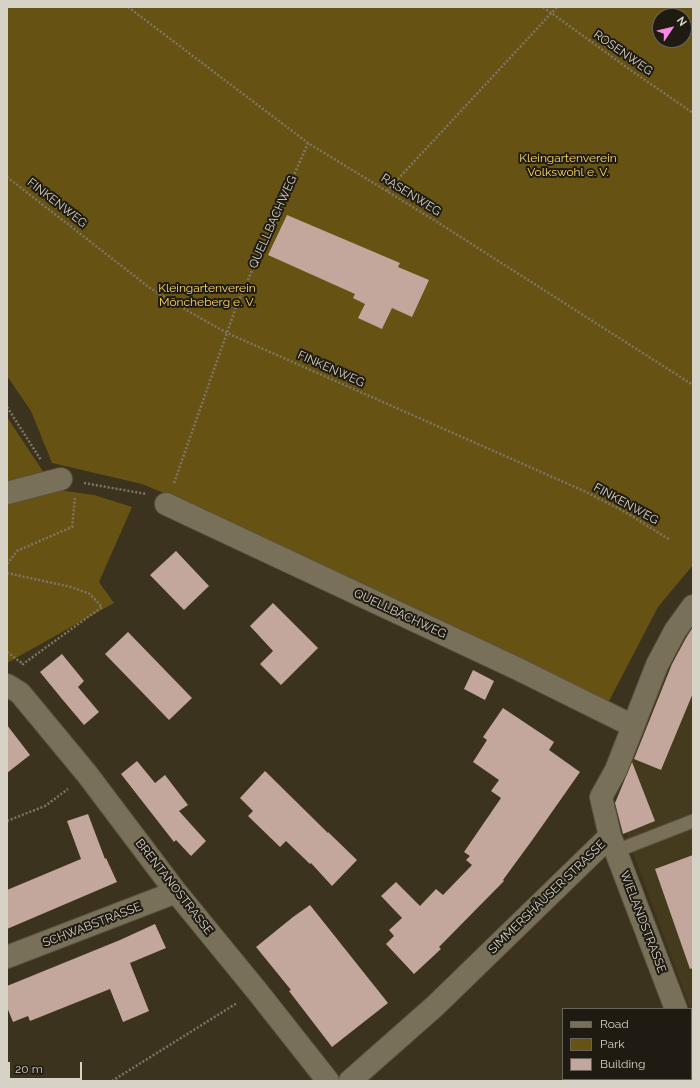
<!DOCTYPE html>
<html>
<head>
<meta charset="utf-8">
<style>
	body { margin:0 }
	#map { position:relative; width:700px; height:1088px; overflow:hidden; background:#3b331e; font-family:Raleway,sans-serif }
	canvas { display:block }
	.frame { position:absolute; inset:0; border:8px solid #d6d2c5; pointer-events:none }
	.legend { position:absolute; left:562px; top:1008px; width:130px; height:72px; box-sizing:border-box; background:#1f1b12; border:1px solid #68645a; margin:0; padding:5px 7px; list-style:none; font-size:12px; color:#d6d2c5 }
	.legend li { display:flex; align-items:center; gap:8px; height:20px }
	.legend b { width:20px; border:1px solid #68645a }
	.north { position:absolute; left:652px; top:8px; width:40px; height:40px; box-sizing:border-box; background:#1f1b12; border:1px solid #68645a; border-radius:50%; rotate:55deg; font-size:11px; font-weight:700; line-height:16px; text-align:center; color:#d6d2c5 }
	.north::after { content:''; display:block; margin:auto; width:14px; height:18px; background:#fa87e7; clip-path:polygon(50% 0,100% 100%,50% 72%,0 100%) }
	.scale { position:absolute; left:8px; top:1062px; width:74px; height:18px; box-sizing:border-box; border:2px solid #d6d2c5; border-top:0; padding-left:5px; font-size:12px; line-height:14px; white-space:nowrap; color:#d6d2c5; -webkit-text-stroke:3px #1f1b12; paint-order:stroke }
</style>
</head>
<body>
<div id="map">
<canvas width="700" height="1088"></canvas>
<div class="frame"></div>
<ul class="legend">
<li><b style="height:5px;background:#797059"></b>Road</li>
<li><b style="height:11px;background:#665213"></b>Park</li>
<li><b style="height:11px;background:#c3a69c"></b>Building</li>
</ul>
<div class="north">N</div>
<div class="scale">20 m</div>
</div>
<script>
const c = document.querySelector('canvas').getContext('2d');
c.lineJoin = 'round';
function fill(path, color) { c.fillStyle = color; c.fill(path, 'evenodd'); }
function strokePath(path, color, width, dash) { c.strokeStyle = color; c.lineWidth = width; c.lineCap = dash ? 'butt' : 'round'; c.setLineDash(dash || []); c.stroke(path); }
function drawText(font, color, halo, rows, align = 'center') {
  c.font = font + ' Raleway,sans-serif'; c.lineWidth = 4; c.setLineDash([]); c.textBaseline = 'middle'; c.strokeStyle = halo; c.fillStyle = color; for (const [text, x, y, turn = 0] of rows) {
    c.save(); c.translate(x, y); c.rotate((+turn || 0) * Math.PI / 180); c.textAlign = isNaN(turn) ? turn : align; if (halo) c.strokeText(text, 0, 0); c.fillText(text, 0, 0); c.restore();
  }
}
fill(new Path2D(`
	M 693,617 L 693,1016 L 624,827 L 624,772 L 660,679 Z`), '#443a1d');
fill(new Path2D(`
	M 7,7 L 693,7 L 693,565 L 658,607 L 608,703 L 178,499 L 142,484 L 52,463 L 31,411 L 7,376 ZM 660,16 L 684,16 L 684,40 L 660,40 Z
	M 7,417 L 46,476 L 7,487 Z
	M 51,489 L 94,495 L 132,507 L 99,582 L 114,603 L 7,663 L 7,501 Z`), '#665213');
fill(new Path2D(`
	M 287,215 L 400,263 L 398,267 L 429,280 L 412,317 L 392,308 L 382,329 L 358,318 L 365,304 L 353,298 L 355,294 L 268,255 Z
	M 176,551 L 209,586 L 184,610 L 150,575 Z
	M 273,603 L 318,648 L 281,685 L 260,664 L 273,651 L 250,626 Z
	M 693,627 L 693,693 L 661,770 L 634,759 L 672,664 L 686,638 Z
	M 128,632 L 192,698 L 169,720 L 105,654 Z
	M 62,654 L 84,681 L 78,687 L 99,712 L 84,725 L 62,699 L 40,672 Z
	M 473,670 L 494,681 L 485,700 L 464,689 Z
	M 503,708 L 554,742 L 549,750 L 580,772 L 533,839 L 503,880 L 504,881 L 439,947 L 441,949 L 414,974 L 386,944 L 394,936 L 389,930 L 402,918 L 381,896 L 396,882 L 420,906 L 436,889 L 443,895 L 472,865 L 466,860 L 470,856 L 464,852 L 501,798 L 491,791 L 499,780 L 473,762 L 487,740 L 483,737 Z
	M 7,725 L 30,755 L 7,773 Z
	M 137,761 L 155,783 L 165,775 L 188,805 L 179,811 L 206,841 L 191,856 L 176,840 L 174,842 L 121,774 Z
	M 632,762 L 655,821 L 623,834 L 615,803 Z
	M 265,771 L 328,833 L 328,832 L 357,860 L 332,886 L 311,863 L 310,864 L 286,841 L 280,847 L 248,816 L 253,811 L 240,798 Z
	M 88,814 L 105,859 L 106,858 L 117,882 L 7,929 L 7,890 L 81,859 L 67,821 Z
	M 693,855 L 693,968 L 690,969 L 655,869 Z
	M 310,905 L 388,1003 L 332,1047 L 289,991 L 291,990 L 256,947 L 293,917 Z
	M 155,924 L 166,948 L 130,963 L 149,1011 L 123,1022 L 110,989 L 30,1021 L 28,1016 L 13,1022 L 7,1007 L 7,986 L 120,940 Z`), '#c3a69c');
const lane = new Path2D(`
	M 616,851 L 693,821`);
const street = new Path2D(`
	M 7,493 L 61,479
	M 166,504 L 518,669 L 633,726
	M 7,685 L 20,693 L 87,774 L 176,892 L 257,991 L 328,1081
	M 7,957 L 176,892
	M 676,1009 L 610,836 L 601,797 L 616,770 L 657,665 L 675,631 L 693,606
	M 691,1050 L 693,1055
	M 350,1081 L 435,1006 L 610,836`);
strokePath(lane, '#58523f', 15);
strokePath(street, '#58523f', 24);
strokePath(new Path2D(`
	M 128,7 L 308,143 L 434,220 L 693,385
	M 543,7 L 629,69 L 693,113
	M 7,177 L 150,288 L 188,311 L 227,333 L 584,491 L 627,513 L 670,540
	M 387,191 L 557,7
	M 7,407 L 41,460
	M 84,483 L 146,494
	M 174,483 L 236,307 L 308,143
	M 7,564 L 17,551 L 72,527 L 75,498
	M 7,573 L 71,587 L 90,594 L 102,607 L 23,664 L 23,667
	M 7,652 L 23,664
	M 7,821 L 45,806 L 68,789
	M 112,1081 L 237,1003`), '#7d7665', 2.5, [2, 2]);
strokePath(lane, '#797059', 13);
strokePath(street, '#797059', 22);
drawText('12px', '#d6d2c5', '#1f1b12', [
	["ROSENWEG",623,53,35],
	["RASENWEG",411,195,32],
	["FINKENWEG",57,203,38],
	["QUELLBACHWEG",273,222,-66],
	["FINKENWEG",331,369,24],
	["FINKENWEG",626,504,29],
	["QUELLBACHWEG",400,614,25],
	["BRENTANOSTRASSE",174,887,52],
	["SIMMERSHÄUSER STRASSE",547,897,-44],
	["WIELANDSTRASSE",643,922,69],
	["SCHWABSTRASSE",92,925,-21]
]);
drawText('12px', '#fcd86a', '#1f1b12', [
	["Kleingartenverein",568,158],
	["Volkswohl e. V.",568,172],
	["Kleingartenverein",207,288],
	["Möncheberg e. V.",207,302]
]);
</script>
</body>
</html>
